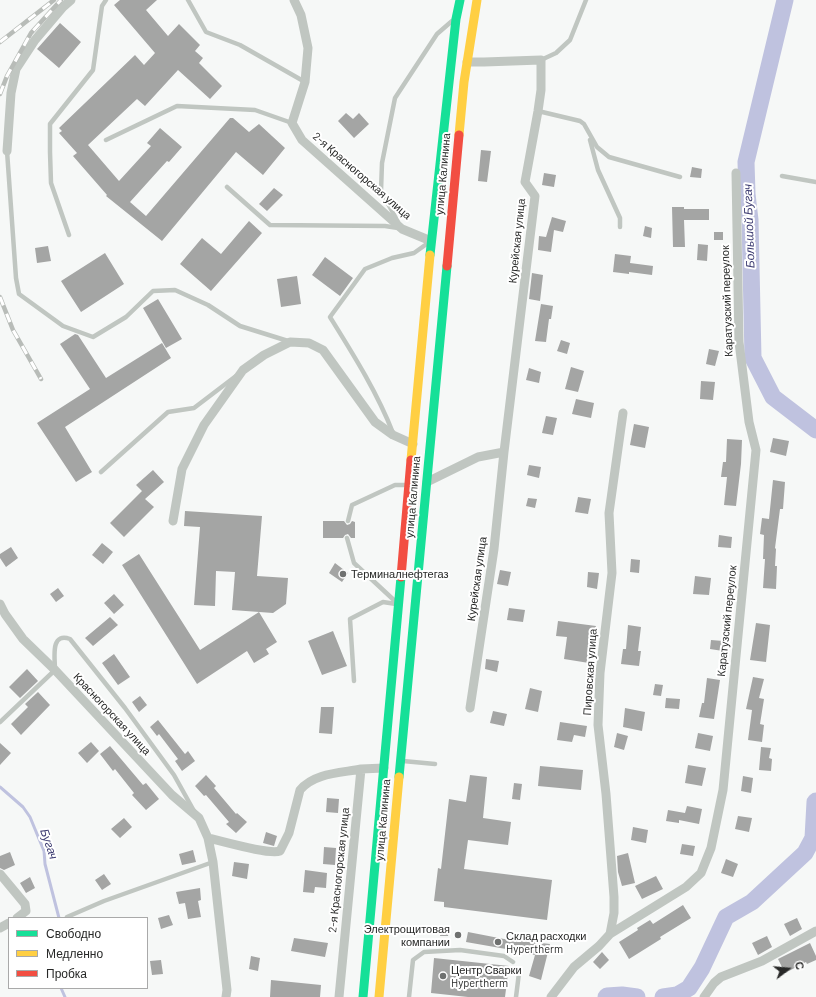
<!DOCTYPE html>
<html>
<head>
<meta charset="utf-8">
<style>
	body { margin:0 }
	#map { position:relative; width:816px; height:997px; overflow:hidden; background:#f6f8f7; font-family:Barlow,sans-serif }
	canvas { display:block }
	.legend { position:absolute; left:8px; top:917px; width:140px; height:72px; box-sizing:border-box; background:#fff; border:1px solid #a9a9a9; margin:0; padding:5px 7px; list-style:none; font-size:12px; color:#272827 }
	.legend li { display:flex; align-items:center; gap:8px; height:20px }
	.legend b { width:20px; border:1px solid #a9a9a9 }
	.north { position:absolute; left:768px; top:949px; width:40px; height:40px; -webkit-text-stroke:3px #fff; paint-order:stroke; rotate:74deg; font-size:11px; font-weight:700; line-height:16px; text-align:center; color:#272827 }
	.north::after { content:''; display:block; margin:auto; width:14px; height:18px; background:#272827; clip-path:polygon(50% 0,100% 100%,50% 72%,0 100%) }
</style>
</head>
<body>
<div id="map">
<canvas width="816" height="997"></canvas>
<ul class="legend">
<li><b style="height:5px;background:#16e098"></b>Свободно</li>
<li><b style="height:5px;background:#ffcf43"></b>Медленно</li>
<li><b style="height:5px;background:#f24e42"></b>Пробка</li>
</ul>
<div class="north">С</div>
</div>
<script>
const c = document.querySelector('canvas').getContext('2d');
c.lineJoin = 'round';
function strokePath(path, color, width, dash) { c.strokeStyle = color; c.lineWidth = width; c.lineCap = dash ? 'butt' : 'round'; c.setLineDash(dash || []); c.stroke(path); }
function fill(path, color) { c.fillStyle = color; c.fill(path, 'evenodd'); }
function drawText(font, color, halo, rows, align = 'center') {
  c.font = font + ' Barlow,sans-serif'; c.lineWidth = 4; c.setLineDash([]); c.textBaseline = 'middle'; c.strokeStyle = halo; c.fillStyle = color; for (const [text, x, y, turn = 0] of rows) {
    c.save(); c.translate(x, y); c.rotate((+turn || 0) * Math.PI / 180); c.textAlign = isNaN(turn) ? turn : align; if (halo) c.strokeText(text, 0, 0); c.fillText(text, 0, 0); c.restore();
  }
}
strokePath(new Path2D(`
	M 0,787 L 23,807 L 30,817 L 44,851 L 45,864 L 59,918
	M 61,988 L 65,997`), '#bfc2df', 3);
strokePath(new Path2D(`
	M 785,0 L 746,162 L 747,194 L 750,220 L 753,358 L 773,397 L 816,430
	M 606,997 L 607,996 L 622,995 L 637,997
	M 663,997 L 677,995 L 689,988 L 702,968 L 726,917 L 752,902 L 805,853 L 813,838 L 815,802 L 816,801`), '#bfc2df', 17);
fill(new Path2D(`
	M 120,0 L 157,0 L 146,10 L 168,36 L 179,24 L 200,45 L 195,51 L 203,58 L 199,63 L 222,86 L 210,99 L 178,70 L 145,106 L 137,99 L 88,145 L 119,181 L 151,146 L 147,143 L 160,128 L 182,147 L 169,162 L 167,161 L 130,202 L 146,216 L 230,118 L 233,118 L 249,132 L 259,124 L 285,148 L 263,175 L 236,152 L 162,241 L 106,196 L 107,195 L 73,156 L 77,153 L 59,133 L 62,131 L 59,128 L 135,55 L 144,65 L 155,53 L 114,5 Z
	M 60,23 L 81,42 L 59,68 L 37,49 Z
	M 346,113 L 353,119 L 359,113 L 369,124 L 354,138 L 338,121 Z
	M 481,150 L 491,151 L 487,182 L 478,181 Z
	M 692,167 L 702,169 L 701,178 L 690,177 Z
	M 544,173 L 556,175 L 554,187 L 542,185 Z
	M 274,188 L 283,195 L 267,211 L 259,204 Z
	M 672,207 L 684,207 L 684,209 L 709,209 L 709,220 L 684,220 L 685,247 L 673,247 Z
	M 552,217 L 566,221 L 563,232 L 554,230 L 551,252 L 538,250 L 539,236 L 546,237 Z
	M 249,221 L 262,233 L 211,291 L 180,264 L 202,238 L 221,254 Z
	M 645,226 L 652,228 L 651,238 L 643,236 Z
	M 714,232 L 723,232 L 723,240 L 714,240 Z
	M 698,244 L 708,245 L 707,261 L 697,260 Z
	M 48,246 L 51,261 L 37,263 L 35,248 Z
	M 105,253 L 124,284 L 81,312 L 61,281 Z
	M 615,254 L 631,256 L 630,263 L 653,266 L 652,275 L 629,272 L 629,274 L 613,272 Z
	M 325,257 L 353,278 L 340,296 L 312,275 Z
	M 532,273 L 543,275 L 540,301 L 529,299 Z
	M 297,276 L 301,304 L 281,307 L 277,279 Z
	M 158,299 L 182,339 L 166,348 L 143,308 Z
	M 541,304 L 553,306 L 551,319 L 549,319 L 546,342 L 535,341 Z
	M 75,334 L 78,335 L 106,378 L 162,343 L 171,358 L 65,427 L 92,472 L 76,482 L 37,423 L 90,389 L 60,344 Z
	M 561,340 L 570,343 L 567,354 L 557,351 Z
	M 709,349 L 719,351 L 715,366 L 706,364 Z
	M 571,367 L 584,371 L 578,392 L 565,389 Z
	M 529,368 L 541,372 L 539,383 L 526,380 Z
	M 701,381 L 715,382 L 713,400 L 700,399 Z
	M 576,399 L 594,403 L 591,418 L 572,414 Z
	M 546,416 L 557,418 L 553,435 L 542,433 Z
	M 634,424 L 649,427 L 645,448 L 630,445 Z
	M 773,438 L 789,441 L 786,456 L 770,452 Z
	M 727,439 L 742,440 L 741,464 L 736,506 L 724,505 L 727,477 L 721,477 L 723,462 L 726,462 Z
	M 529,465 L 541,467 L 539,478 L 527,475 Z
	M 153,470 L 164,482 L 145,499 L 154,507 L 124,537 L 110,523 L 142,491 L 136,485 Z
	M 773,480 L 785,482 L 783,509 L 780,509 L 775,548 L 776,549 L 775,566 L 777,566 L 776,589 L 763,588 L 765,559 L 763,559 L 764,535 L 760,534 L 762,518 L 769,519 Z
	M 578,497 L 591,499 L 588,514 L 575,512 Z
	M 528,498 L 537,499 L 535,508 L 526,506 Z
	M 185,511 L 262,516 L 257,576 L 288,578 L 286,604 L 273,613 L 232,610 L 235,572 L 216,571 L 215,606 L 194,605 L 200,527 L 184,526 Z
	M 323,521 L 344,521 L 347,525 L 350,524 L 352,521 L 355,522 L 355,538 L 351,538 L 348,534 L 345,535 L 343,538 L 323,538 Z
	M 719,535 L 732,537 L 731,548 L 718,547 Z
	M 102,543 L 113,552 L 103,564 L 92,555 Z
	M 11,547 L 18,558 L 6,567 L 0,558 L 0,554 Z
	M 139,554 L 200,650 L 259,612 L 277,642 L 266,649 L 269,654 L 254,663 L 247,651 L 197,684 L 122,565 Z
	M 631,559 L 640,560 L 639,573 L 630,572 Z
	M 335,563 L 348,573 L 342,582 L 329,573 Z
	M 500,570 L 511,572 L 508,586 L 497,584 Z
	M 588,572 L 599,573 L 597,589 L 587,587 Z
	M 695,576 L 711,578 L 709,595 L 693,594 Z
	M 58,588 L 64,596 L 56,602 L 50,594 Z
	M 114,594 L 124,605 L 114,614 L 104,603 Z
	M 509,608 L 525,610 L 523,622 L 507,620 Z
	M 110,617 L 118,625 L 93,646 L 85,638 Z
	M 558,621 L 596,626 L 589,663 L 564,659 L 567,637 L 556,636 Z
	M 756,623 L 770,625 L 766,662 L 750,660 Z
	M 628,625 L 641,627 L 638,651 L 641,651 L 639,666 L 621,664 L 623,649 L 626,649 Z
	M 333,631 L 347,666 L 322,675 L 308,641 Z
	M 711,640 L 723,641 L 723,651 L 710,649 Z
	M 114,654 L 130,677 L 118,685 L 102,663 Z
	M 486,659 L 499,661 L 497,672 L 485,669 Z
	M 27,669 L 38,681 L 20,698 L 9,687 Z
	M 753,677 L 764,679 L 759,698 L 764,699 L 760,724 L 764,725 L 762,742 L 748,740 L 752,710 L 746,709 Z
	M 707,678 L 720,680 L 714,719 L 699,717 L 702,703 L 704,703 Z
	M 655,684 L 663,685 L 661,696 L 653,695 Z
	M 530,688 L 542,691 L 538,712 L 525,709 Z
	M 38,692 L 50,705 L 21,735 L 11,724 L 28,707 L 25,704 Z
	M 140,696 L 147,705 L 139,712 L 132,702 Z
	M 666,698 L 680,699 L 679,709 L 665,708 Z
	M 321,707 L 334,707 L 332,734 L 319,733 Z
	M 625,708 L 645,712 L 642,731 L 623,727 Z
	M 493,711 L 507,714 L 504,726 L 490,723 Z
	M 158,720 L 185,754 L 188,751 L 195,761 L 182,771 L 175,761 L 178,759 L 159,734 L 157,736 L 150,727 Z
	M 560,722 L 587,726 L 585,737 L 574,735 L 572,742 L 557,740 Z
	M 617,733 L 628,736 L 624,750 L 614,747 Z
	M 698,733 L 713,736 L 710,751 L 695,748 Z
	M 91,742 L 99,751 L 87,763 L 78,753 Z
	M 0,743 L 11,753 L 0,765 Z
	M 110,746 L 143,785 L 146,783 L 159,799 L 146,810 L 132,795 L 134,793 L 115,769 L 113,771 L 100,754 Z
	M 761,747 L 771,748 L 769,758 L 772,759 L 771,771 L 759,770 Z
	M 688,765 L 706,768 L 702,786 L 685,783 Z
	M 540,766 L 583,770 L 581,790 L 538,786 Z
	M 206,775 L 216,786 L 214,788 L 236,814 L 237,813 L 247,822 L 236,833 L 226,824 L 229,822 L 206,795 L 204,796 L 195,786 Z
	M 470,775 L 487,777 L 483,818 L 511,822 L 508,845 L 468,840 L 464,869 L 552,880 L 547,920 L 444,907 L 444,902 L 434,901 L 438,868 L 441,869 L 449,799 L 466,802 Z
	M 743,776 L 753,778 L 751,793 L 741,791 Z
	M 514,783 L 522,784 L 520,800 L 512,799 Z
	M 327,798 L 339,799 L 338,813 L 326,812 Z
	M 687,806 L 702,809 L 699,824 L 679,820 L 679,823 L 666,821 L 668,810 L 685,813 Z
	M 738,816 L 752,818 L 749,832 L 735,829 Z
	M 124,818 L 132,827 L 120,838 L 111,829 Z
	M 633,827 L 648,830 L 646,843 L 631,840 Z
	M 266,832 L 277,836 L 274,846 L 263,843 Z
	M 682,844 L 695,846 L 693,856 L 680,854 Z
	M 324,847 L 336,848 L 335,865 L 323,864 Z
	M 193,850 L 196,862 L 182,865 L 179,854 Z
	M 10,852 L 15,865 L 4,870 L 0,868 L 0,856 Z
	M 628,853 L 635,883 L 622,886 L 618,872 L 617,856 Z
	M 726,859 L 738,864 L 733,877 L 721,873 Z
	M 234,862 L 249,864 L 247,879 L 232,876 Z
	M 305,870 L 327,873 L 326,888 L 315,887 L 314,893 L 303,892 Z
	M 104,874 L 111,884 L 102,890 L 95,880 Z
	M 656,876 L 663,889 L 642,899 L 635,886 Z
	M 30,877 L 35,888 L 26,893 L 20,883 Z
	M 200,888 L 201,900 L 198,901 L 201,917 L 188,919 L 185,903 L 179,904 L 176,892 Z
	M 683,905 L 691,918 L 660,937 L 661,939 L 629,959 L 619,942 L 638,930 L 637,928 L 650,920 L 653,924 Z
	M 169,915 L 173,925 L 161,929 L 158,918 Z
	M 797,918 L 802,929 L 790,936 L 784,924 Z
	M 441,928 L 449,929 L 448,936 L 440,936 Z
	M 468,932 L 504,939 L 550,944 L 541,980 L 529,976 L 535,955 L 506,952 L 506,949 L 466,942 Z
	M 767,936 L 772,947 L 758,955 L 752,943 Z
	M 294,938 L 328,943 L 325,957 L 291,951 Z
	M 810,943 L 816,956 L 816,960 L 807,964 L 806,962 L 785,973 L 778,959 Z
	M 602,952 L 609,960 L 600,969 L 593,962 Z
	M 251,956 L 260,958 L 258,971 L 249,969 Z
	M 434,958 L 509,966 L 505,997 L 468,997 L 431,993 Z
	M 161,960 L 163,974 L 152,975 L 150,961 Z
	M 271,980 L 321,985 L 320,997 L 270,997 Z`), '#a4a5a4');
strokePath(new Path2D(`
	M 188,0 L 206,32 L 240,45 L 305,82
	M 541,60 L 556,53 L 570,40 L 586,0
	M 538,111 L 580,121 L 584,124 L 597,147 L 609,157 L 680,177
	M 106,140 L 177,106 L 255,110 L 292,123
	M 590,140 L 598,170 L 620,218 L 620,227
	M 7,151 L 16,278 L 19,294 L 63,326 L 93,337 L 126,317 L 153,291 L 175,290 L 208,305 L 240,326 L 288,341
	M 782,176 L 816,182
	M 227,187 L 270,225 L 385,226 L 398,228
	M 398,222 L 381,191 L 382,163 L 395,98 L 437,34 L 452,21
	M 69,235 L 51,183 L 50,152 L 50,124 L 93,70 L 102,6 L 106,0
	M 393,433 C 377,392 353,354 330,317 L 365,269 L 392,258 L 414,253 L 428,243
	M 101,472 L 168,412 L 194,408 L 236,376
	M 348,521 L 352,505 L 395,485 L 408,485
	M 347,538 L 354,563 L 396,602
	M 354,681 L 350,619 L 383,602 L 396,604
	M 0,722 L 55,670 C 55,658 50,632 70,639 L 125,708 L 174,775 L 194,811
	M 403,761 L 435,764
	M 67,917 L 104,901 L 213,862
	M 409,997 L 413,960 L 424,952 L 460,950 L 504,956 L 513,962
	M 516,997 L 519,973`), '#c0c6c1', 4.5);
strokePath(new Path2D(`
	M 294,0 L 301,15 L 308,48 L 305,82 L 292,123 L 302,140 L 402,229 L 431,241
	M 467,62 L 484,62 L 541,60 L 541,90 L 538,111 L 525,182 L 535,196 L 504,452 L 494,549 L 470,708
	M 7,151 L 11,93 L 16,69 L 35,40 L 63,7 L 71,0
	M 427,482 L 478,457 L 504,452
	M 173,521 L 182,469 L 204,425 L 243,370 L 264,355 L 290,342 L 309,343 L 323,350 L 375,422 L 393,435 L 413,444
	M 0,604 L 5,614 L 23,639 L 55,670 L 172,795 L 199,818 L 208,838 L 213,862 L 227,990 L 226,997
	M 208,838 C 222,841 269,855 280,851 L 289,833 L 300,790 C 314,773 340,773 361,769
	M 0,874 L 25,904 L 26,911 L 17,918
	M 0,928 L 9,923
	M 610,934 L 614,913 L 614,897 L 606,794 L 598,725 L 600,673 L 612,573 L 609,513 L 623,413
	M 339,997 L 361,769 L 384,768
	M 551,997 L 574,967 L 599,946 L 610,934 L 686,887 L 701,873 L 711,848 L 723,790 L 756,450 L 749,422 L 739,342 L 736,173
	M 704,997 L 714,983 L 721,977 L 762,961 L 816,931`), '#c0c6c1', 9);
strokePath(new Path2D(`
	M 430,255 L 456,19 L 460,0
	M 399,777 L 447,266
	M 363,997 L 401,577`), '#16e098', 9);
strokePath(new Path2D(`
	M 459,135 L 464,82 L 477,0
	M 411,460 L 430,255
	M 379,997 L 399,777`), '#ffcf43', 9);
strokePath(new Path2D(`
	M 447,266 L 459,135
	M 401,577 L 411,460`), '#f24e42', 9);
const rail = new Path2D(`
	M 0,42 L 54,0
	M 0,94 L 7,76 L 31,33 L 61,0
	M 0,297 L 13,330 L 41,379`);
strokePath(rail, '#b8bcb8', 4.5);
strokePath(rail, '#fff', 3, [9]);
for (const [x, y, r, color] of [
	[343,574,4,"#6f7170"],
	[458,935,4,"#6f7170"],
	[498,942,4,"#6f7170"],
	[443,976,4,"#6f7170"]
]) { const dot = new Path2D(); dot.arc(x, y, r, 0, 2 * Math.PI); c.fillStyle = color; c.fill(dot); strokePath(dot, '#fff', 1.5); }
drawText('11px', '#272827', '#fff', [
	["улица Калинина",443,174,-85],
	["2-я Красногорская улица",362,176,41],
	["Курейская улица",517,241,-84],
	["Каратузский переулок",727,301,-92],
	["улица Калинина",413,497,-85],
	["Курейская улица",477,579,-82],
	["Каратузский переулок",727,621,-84],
	["Пировская улица",590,672,-86],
	["Красногорская улица",112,714,47],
	["улица Калинина",383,820,-85],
	["2-я Красногорская улица",339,870,-84]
]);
drawText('11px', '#272827', '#fff', [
	["Терминалнефтегаз",351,574],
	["Электрощитовая",450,929,"right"],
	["компании",450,942,"right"],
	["Склад расходки",506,936],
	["Hypertherm",506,949],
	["Центр Сварки",451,970],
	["Hypertherm",451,983]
], 'left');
drawText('italic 12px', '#3d3c72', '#fff', [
	["Большой Бугач",749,226,-92],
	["Бугач",49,844,71]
]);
</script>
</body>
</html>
